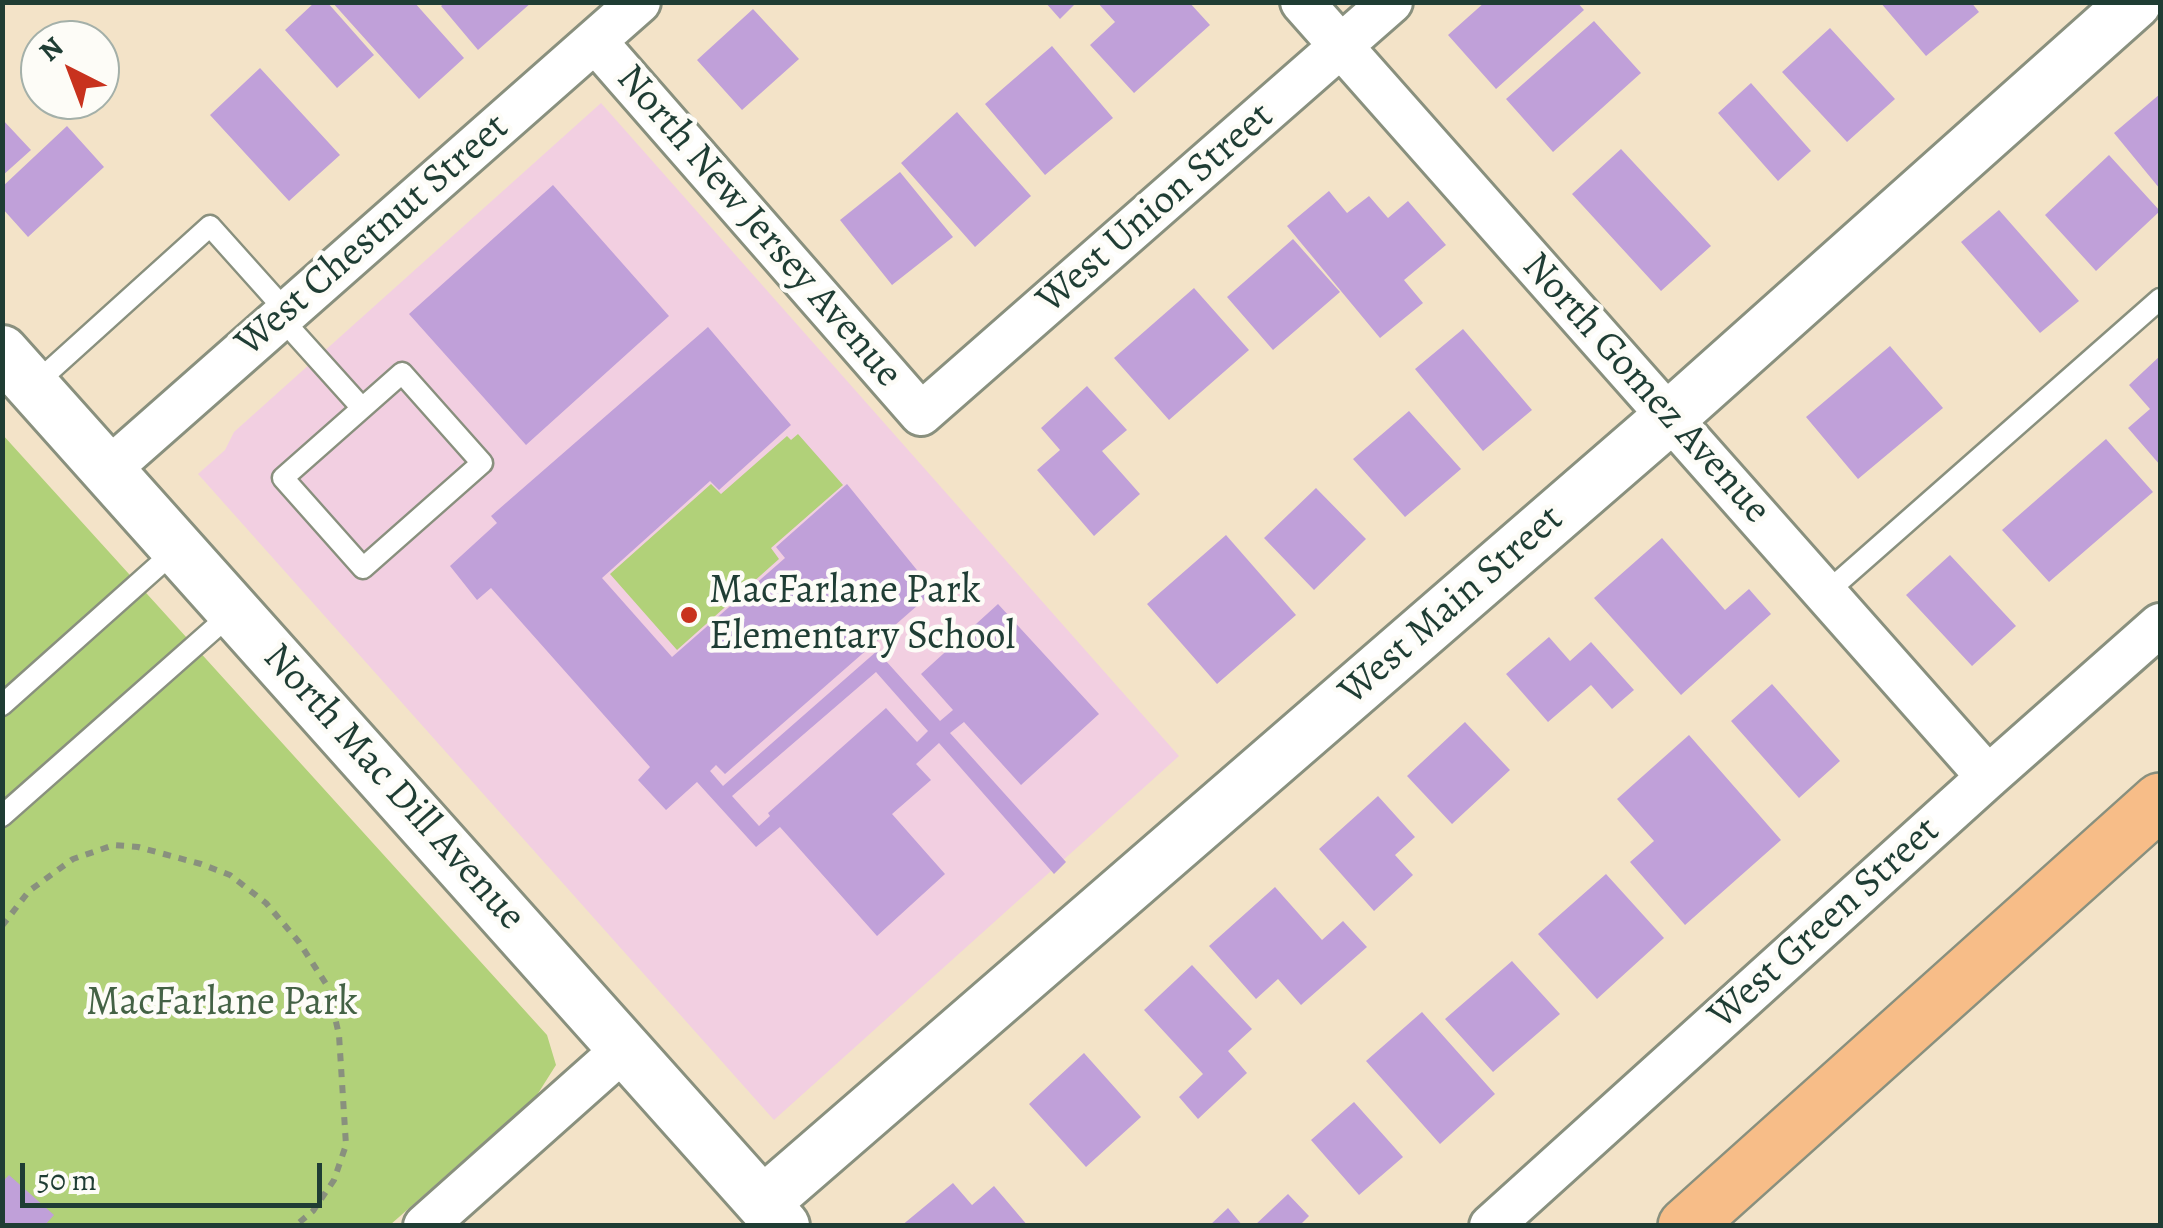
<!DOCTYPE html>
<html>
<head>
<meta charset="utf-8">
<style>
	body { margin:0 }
	#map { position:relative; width:2163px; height:1228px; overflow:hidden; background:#f3e3c8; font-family:Alegreya,serif }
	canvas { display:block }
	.frame { position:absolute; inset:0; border:5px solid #1f3d34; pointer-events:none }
	.north { position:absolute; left:20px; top:20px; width:100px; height:100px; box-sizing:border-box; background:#fdfcf7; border:2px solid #a4b0a9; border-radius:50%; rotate:318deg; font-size:28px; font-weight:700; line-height:40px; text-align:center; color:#1f3d34 }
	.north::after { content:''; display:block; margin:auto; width:35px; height:45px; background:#c8321e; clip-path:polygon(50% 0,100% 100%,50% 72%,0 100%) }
	.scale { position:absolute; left:20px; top:1163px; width:302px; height:45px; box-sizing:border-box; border:5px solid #1f3d34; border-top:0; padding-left:12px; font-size:30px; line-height:35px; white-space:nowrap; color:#1f3d34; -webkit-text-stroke:8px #fdfcf7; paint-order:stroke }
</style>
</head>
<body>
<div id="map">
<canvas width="2163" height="1228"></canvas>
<div class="frame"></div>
<div class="north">N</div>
<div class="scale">50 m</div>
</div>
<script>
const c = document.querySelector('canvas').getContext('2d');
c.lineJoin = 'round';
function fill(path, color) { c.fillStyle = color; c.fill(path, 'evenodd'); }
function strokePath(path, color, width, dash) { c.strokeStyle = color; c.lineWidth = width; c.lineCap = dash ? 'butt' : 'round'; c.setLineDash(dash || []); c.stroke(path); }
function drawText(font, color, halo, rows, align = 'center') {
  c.font = font + ' Alegreya,serif'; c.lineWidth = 9; c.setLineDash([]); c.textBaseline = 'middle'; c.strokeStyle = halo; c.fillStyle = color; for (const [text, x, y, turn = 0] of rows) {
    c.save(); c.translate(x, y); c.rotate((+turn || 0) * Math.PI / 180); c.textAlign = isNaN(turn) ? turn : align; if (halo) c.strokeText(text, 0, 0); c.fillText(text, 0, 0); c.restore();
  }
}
fill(new Path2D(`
	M 601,103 L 1179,756 L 774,1120 L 198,474 L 225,450 L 234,432 Z`), '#f2cfe1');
fill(new Path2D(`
	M 2,434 L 547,1035 L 556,1065 L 537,1095 L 390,1225 L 3,1225 Z
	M 798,434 L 843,485 L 771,548 L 779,559 L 677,650 L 610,574 L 711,484 L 721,494 L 787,436 L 791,440 Z`), '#b1d179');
fill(new Path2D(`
	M 315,2 L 327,2 L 374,55 L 337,88 L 285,30 Z
	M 332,2 L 414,2 L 464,58 L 419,99 Z
	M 446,2 L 532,2 L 478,50 L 441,6 Z
	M 1045,2 L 1077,2 L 1060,19 Z
	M 1097,2 L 1189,2 L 1210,25 L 1134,93 L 1090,45 L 1115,22 Z
	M 1485,2 L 1577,2 L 1584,10 L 1496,89 L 1448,35 Z
	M 1880,2 L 1971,2 L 1979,12 L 1926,56 Z
	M 753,9 L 799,59 L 742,110 L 697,60 Z
	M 1594,21 L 1641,73 L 1553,152 L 1506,99 Z
	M 1830,28 L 1895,99 L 1847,142 L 1782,72 Z
	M 1052,46 L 1113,118 L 1045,175 L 985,104 Z
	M 260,68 L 340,155 L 289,201 L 210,115 Z
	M 1751,83 L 1811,151 L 1778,181 L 1718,113 Z
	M 2160,94 L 2160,189 L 2114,133 Z
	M 957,112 L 1031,196 L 975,247 L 901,163 Z
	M 2,119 L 31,150 L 2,176 Z
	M 67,126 L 104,167 L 28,237 L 2,208 L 2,187 Z
	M 1621,149 L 1711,246 L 1661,291 L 1572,194 Z
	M 2109,155 L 2160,211 L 2096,271 L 2045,215 Z
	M 900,172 L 953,237 L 892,285 L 840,220 Z
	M 553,185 L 669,316 L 526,445 L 409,314 Z
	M 1329,191 L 1347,213 L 1369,196 L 1388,218 L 1408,201 L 1446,245 L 1404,280 L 1423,303 L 1380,338 L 1287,226 Z
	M 1999,210 L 2079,301 L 2040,333 L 1961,242 Z
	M 1293,239 L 1340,292 L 1273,350 L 1227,297 Z
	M 1194,288 L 1249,350 L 1169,420 L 1114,358 Z
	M 708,327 L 791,425 L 719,490 L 710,481 L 602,578 L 672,657 L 785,558 L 776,547 L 847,484 L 934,591 L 725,774 L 716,765 L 710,771 L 723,786 L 877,651 L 940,721 L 953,710 L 921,674 L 998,604 L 1099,714 L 1021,785 L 964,722 L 950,733 L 1066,862 L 1054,874 L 939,743 L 916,764 L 931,780 L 892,814 L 945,874 L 877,936 L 780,827 L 756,847 L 697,782 L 666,810 L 638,780 L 650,767 L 491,588 L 477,600 L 450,566 L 497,523 L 491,516 ZM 876,672 L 928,731 L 917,742 L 886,708 L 768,813 L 770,816 L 759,826 L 732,796 Z
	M 1463,329 L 1532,410 L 1483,451 L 1415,369 Z
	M 1890,346 L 1943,408 L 1858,479 L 1806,417 Z
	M 2160,356 L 2160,465 L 2128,428 L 2150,409 L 2129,385 Z
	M 1087,386 L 1127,430 L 1102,451 L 1140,494 L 1094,536 L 1037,470 L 1060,450 L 1041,428 Z
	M 1409,411 L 1461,469 L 1405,517 L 1353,459 Z
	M 2106,439 L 2153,492 L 2049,582 L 2002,530 Z
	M 1316,488 L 1366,539 L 1314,590 L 1264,538 Z
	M 1226,535 L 1296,615 L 1217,684 L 1147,604 Z
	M 1662,538 L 1725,610 L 1749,589 L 1771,614 L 1681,695 L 1594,598 Z
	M 1950,555 L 2016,626 L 1972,666 L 1906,595 Z
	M 1549,637 L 1570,661 L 1591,642 L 1634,690 L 1612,709 L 1591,685 L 1548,722 L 1506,674 Z
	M 1772,684 L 1840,761 L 1799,798 L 1731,721 Z
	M 1465,722 L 1510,770 L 1452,824 L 1407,776 Z
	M 1689,735 L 1781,840 L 1685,925 L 1630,862 L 1654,841 L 1617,799 Z
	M 1378,796 L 1415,837 L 1395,855 L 1413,875 L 1374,911 L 1319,849 Z
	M 1606,874 L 1664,938 L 1597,999 L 1538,934 Z
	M 1275,887 L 1322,940 L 1343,921 L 1367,947 L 1301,1005 L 1278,979 L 1256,999 L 1209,946 Z
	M 1512,961 L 1560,1014 L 1493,1072 L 1445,1019 Z
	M 1192,965 L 1252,1029 L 1228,1051 L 1247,1073 L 1198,1119 L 1179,1097 L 1203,1074 L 1144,1010 Z
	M 1422,1012 L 1495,1094 L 1440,1144 L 1366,1061 Z
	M 1084,1053 L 1141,1117 L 1086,1167 L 1029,1104 Z
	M 1354,1102 L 1403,1157 L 1359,1195 L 1311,1140 Z
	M 9,1175 L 54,1215 L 44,1226 L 2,1226 L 2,1182 Z
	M 953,1183 L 972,1205 L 994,1186 L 1028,1226 L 901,1226 Z
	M 1288,1194 L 1309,1216 L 1299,1226 L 1254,1226 Z
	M 1228,1208 L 1243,1226 L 1209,1226 Z`), '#c0a0d9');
const service = new Path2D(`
	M 281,318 L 362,408
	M 402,373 L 482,463 L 363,568 L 283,478 Z
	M 35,384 L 210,226 L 287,312
	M 1826,593 L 2160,299
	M 2,705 L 177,549
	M 2,816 L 233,612`);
const minor = new Path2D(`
	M 1302,2 L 1988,777
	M 595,41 L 921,414 L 1391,2
	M 108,470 L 639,2
	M 425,1226 L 625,1048
	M 1491,1226 L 1988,777 L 2160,625`);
const tertiary = new Path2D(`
	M 2,352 L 783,1226
	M 763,1203 L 1670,417 L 2135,2`);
const motorway = new Path2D(`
	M 1686,1226 L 2160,801`);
strokePath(service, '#89907e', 25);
strokePath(minor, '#89907e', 48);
strokePath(tertiary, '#89907e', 58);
strokePath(motorway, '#89907e', 60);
strokePath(new Path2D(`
	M 2,926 L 29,891 L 73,859 L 114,845 L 138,847 L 201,864 L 230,875 L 266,903 L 299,942 L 328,987 L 339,1035 L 346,1145 L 334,1180 L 313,1211 L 295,1226
	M 2,1104 L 2,1121`), '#89907e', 6, [8, 8]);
strokePath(service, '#fff', 20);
strokePath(minor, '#fff', 42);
strokePath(tertiary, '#fff', 52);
strokePath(motorway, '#f7bd88', 55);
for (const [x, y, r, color] of [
	[689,615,10,"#c8321e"]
]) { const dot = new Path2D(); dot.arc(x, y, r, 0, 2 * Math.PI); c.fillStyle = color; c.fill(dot); strokePath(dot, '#fdfcf7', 4); }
drawText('40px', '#1f3d34', '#fdfcf7', [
	["West Union Street",1156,209,-41],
	["North New Jersey Avenue",758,227,49],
	["West Chestnut Street",373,236,-41],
	["North Gomez Avenue",1645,389,48],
	["West Main Street",1452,606,-41],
	["North Mac Dill Avenue",393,788,48],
	["West Green Street",1825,924,-42]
]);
drawText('40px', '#1f3d34', '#fdfcf7', [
	["MacFarlane Park",709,592],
	["Elementary School",709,638]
], 'left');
drawText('40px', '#446245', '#fdfcf7', [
	["MacFarlane Park",222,1004]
]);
</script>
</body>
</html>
